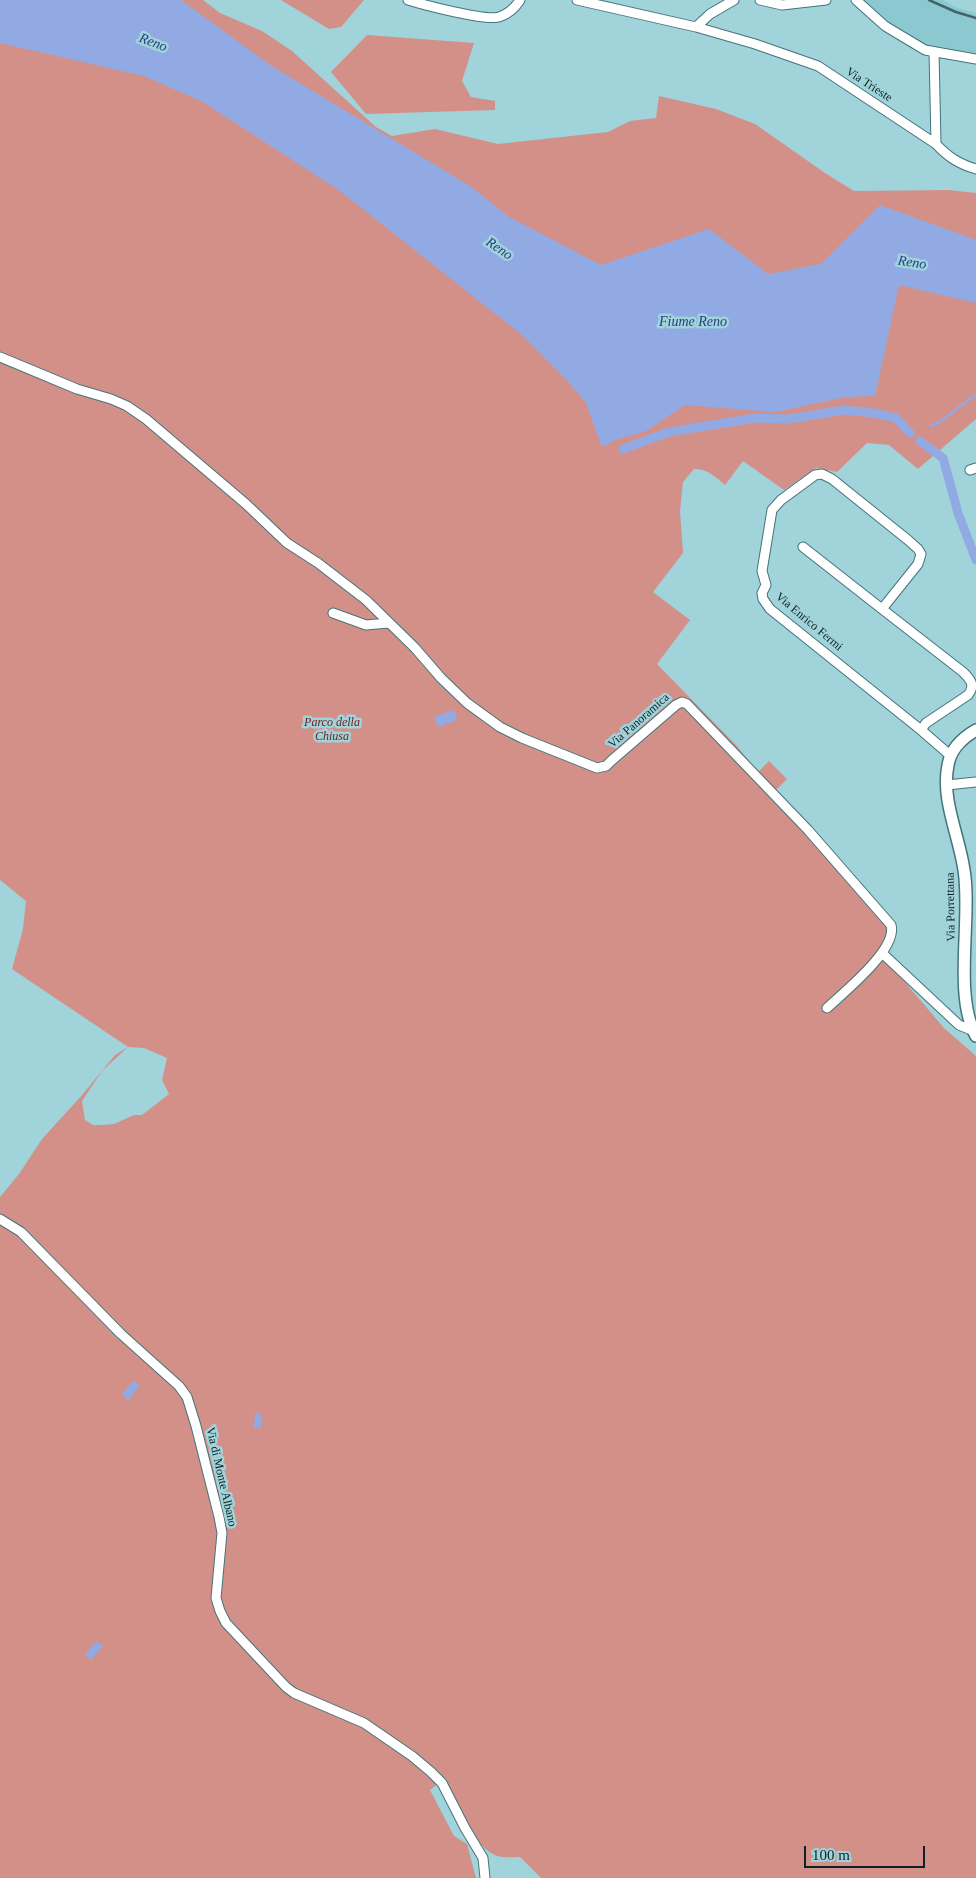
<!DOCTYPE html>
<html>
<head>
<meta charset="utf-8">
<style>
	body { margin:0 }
	#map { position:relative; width:976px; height:1878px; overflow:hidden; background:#a0d3da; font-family:Georgia,serif }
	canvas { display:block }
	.scale { position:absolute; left:804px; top:1846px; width:121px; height:22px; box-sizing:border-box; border:2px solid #0e2225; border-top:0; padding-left:6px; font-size:15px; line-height:18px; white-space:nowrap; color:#0e2225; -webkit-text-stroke:4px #a0d3da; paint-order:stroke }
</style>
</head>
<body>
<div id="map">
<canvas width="976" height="1878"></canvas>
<div class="scale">100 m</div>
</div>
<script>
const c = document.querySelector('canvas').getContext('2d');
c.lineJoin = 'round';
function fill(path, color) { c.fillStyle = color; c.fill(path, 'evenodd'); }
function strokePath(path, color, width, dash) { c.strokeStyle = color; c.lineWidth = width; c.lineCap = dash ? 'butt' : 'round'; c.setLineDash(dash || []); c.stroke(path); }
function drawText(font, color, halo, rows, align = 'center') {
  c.font = font + ' Georgia,serif'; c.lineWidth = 5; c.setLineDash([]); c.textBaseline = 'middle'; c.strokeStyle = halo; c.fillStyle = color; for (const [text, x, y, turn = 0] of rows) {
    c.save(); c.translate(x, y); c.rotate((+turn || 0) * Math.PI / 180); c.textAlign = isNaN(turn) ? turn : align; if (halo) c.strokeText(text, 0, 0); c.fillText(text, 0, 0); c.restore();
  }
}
fill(new Path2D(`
	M 862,0 L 943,0 L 957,8 L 976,13 L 976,56 L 937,49 L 903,35 L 872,10 Z`), '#8bc8d0');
fill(new Path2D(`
	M 0,0 L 203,0 L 220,13 L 262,31 L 292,51 L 376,127 L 392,136 L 435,129 L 498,144 L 608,132 L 630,121 L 656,118 L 659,96 L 716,109 L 755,124 L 825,173 L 854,191 L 949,190 L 976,193 L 976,419 L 918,469 L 889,445 L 867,443 L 837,472 L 816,468 L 784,490 L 743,461 L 725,485 C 716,477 706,468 694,469 L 683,482 L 680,511 L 683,553 L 653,592 L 690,620 L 657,664 L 736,745 L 758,772 L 769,761 L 787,779 L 775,791 L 890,927 L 881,946 L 880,953 L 944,1028 L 976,1056 L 976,1878 L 541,1878 L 520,1857 C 513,1857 503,1858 497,1856 C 477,1850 451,1799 441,1781 L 430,1790 L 454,1836 L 467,1844 L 476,1878 L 0,1878 L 0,1197 L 19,1174 L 42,1139 L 83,1094 L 115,1055 L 128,1047 L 12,969 L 23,929 L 26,901 L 0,880 ZM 128,1047 L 144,1048 L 167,1058 L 162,1080 L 169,1094 L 142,1115 L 134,1115 L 114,1124 L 103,1125 L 93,1125 L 85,1120 L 82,1101 L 102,1071 Z
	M 281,0 L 364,0 L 341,27 L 329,29 Z
	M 367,35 L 474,43 L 462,81 L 471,97 L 495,101 L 495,110 L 366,114 L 331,72 Z`), '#d39089');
fill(new Path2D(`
	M 0,0 L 181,0 L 273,67 L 470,186 L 509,217 L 601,265 L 709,229 L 768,274 L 821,264 L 880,205 L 976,240 L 976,303 L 899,285 L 875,396 L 846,397 L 775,412 L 685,405 L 646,431 L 615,440 L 607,445 L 601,445 L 586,403 L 570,384 L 522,335 L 340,191 L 203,102 L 144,76 L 0,43 Z
	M 454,710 L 457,720 L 438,727 L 434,717 Z
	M 133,1381 L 140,1386 L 128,1400 L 122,1394 Z
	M 255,1413 L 261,1413 L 261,1428 L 254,1427 Z
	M 96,1641 L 103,1646 L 91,1660 L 85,1655 Z`), '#92aae3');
strokePath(new Path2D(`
	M 931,426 L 940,422 L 976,394`), '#92aae3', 2.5);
strokePath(new Path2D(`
	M 920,441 L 943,458 L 958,513 L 976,560
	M 623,449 L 669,432 L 755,418 L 788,419 L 844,410 L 874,413 L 896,418 L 910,433`), '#92aae3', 9);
const minor = new Path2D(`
	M 408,0 C 424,5 485,21 499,17 C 508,14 515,8 520,0
	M 577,0 L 696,27 L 755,44 L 818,66 L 936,144 C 948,157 959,164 976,169
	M 760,0 L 782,5 L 826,0
	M 856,0 L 885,26 L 925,50 L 976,59
	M 696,27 L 710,14 L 734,0
	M 934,52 L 936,144
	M 0,357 L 77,389 L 111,399 L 127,406 L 146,419 L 246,504 L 287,543 L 318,563 L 366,600 L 415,648 L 441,678 L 467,703 L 500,727 L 522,738 L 597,768 L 606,766 L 611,761 L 676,705 L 682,702 L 687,704 L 808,830 L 891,925 C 898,949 844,992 827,1008
	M 970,470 L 976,468
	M 803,547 L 882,609
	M 333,613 L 366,625 L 388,623
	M 921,730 L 770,609 L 763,599 L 762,593 L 766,585 L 762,571 L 772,510 L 781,500 L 815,475 L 822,474 L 832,479 L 908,540 L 918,549 L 921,554 L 918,564 L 882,609 L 963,672 C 970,679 976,685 968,695 L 926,723 L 921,730 L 951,756
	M 947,785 L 976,782
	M 882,953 L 959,1025 L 976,1032
	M 0,1219 L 21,1232 L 121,1334 L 179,1386 L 187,1397 L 196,1426 L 219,1517 L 222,1533 L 216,1598 L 220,1611 L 226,1623 L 286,1687 L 294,1693 L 364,1723 L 412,1756 L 431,1772 L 442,1783 L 465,1828 L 483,1858 L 485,1878`);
const major = new Path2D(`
	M 976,730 C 962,738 951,748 948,765 C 941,800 959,835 964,870 C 972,918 953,995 976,1036`);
strokePath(minor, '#44747b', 11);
strokePath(major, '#44747b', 14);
strokePath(minor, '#fff', 9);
strokePath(major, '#fff', 11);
strokePath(new Path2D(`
	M 929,0 L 956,12 L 976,18`), '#436367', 2.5);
drawText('12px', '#0e2225', '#a0d3da', [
	["Via Trieste",869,85,33],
	["Via Enrico Fermi",809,622,40],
	["Via Panoramica",639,721,-41],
	["Via Porrettana",951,907,-91],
	["Via di Monte Albano",221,1477,77]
]);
drawText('italic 12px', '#6f1b18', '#a0d3da', [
	["Parco della",332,723],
	["Chiusa",332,737]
]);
drawText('italic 14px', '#294084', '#a0d3da', [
	["Reno",153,43,21],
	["Reno",499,249,34],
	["Reno",912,263,9],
	["Fiume Reno",693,322]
]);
</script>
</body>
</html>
